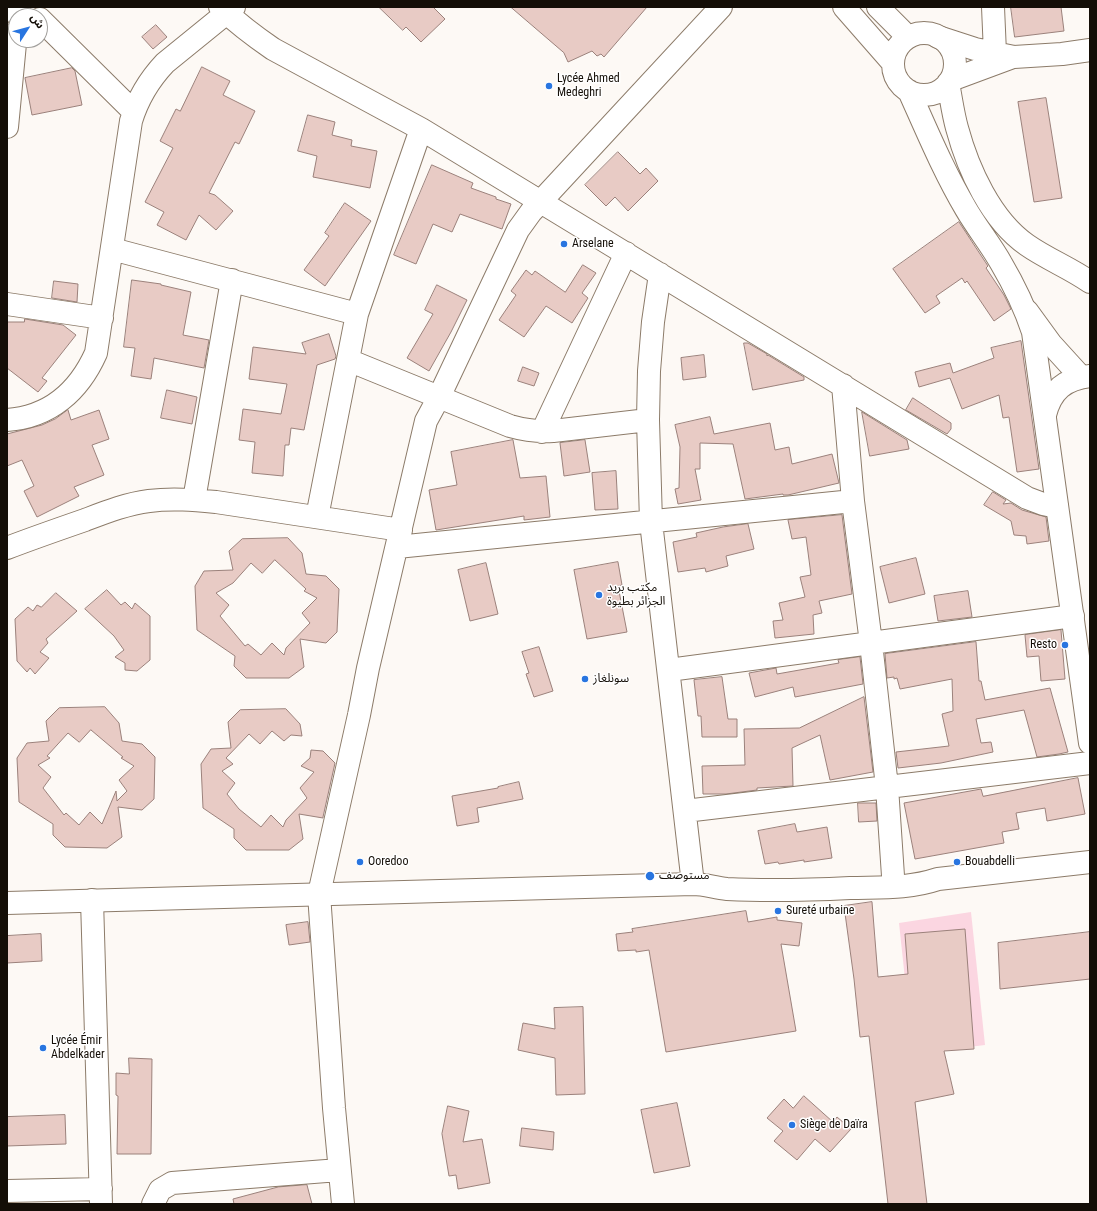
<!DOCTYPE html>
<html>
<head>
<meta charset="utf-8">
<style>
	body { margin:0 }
	#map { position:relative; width:1097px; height:1211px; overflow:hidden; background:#fdf9f5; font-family:"Roboto Condensed","Noto Sans Arabic",sans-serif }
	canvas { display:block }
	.frame { position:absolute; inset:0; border:8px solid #140e07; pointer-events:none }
	.north { position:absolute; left:8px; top:8px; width:40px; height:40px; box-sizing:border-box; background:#fff; border:1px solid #a19f9c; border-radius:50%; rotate:54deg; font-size:11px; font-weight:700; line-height:16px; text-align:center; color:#140e07 }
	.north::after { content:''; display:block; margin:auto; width:14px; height:18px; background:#2875e0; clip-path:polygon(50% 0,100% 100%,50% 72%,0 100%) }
</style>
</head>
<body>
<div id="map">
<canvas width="1097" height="1211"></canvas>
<div class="frame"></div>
<div class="north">ش</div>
</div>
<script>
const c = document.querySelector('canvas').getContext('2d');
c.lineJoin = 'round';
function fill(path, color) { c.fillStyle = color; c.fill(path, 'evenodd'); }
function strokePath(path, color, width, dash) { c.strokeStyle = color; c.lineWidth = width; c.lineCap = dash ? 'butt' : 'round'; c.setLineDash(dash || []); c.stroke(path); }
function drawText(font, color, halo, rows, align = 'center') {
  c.font = font + ' "Roboto Condensed","Noto Sans Arabic",sans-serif'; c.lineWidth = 3; c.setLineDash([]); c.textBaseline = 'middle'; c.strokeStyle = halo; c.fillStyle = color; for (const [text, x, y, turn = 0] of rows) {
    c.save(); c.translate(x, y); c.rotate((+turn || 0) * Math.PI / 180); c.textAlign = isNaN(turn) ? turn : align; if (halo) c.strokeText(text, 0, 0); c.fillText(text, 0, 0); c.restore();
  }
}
fill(new Path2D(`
	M 971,912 L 985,1045 L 913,1054 L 899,923 Z`), '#fbd6e1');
const building = new Path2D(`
	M 379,7 L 433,7 L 445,19 L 421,42 L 406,27 L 403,30 Z
	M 511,7 L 647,7 L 604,57 L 601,54 L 597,56 L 592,51 L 568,62 L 564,53 Z
	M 1011,7 L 1061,7 L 1064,31 L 1015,37 Z
	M 156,25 L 167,37 L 153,49 L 142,37 Z
	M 202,67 L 230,81 L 223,95 L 255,111 L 239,144 L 235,142 L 209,193 L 215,195 L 233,211 L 216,230 L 199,215 L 186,240 L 157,225 L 164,212 L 145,202 L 173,148 L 160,141 L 176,109 L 180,111 Z
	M 72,68 L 75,71 L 82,105 L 32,115 L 25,78 Z
	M 1046,98 L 1062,198 L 1034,202 L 1018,102 Z
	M 308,115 L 335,122 L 332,135 L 352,140 L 351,146 L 377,151 L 370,188 L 313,177 L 317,156 L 298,151 Z
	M 618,152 L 640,174 L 646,168 L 658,181 L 628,211 L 615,197 L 606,206 L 585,185 Z
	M 432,165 L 473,183 L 471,188 L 496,197 L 496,199 L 511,204 L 502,229 L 460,214 L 452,232 L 433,224 L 416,264 L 394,255 Z
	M 345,203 L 371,221 L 325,286 L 304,270 L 329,236 L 325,233 Z
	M 959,222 L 986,263 L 988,266 L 986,268 L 1004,295 L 1011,309 L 994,321 L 967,281 L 965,283 L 962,278 L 936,296 L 940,303 L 925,313 L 893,269 Z
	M 583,265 L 596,273 L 582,293 L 588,298 L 572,323 L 546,306 L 524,337 L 499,320 L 516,295 L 511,291 L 526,270 L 532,275 L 535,271 L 565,292 Z
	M 132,280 L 161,284 L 161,285 L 191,292 L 183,335 L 209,340 L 204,368 L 154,358 L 151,379 L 131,376 L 135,348 L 124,347 Z
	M 54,281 L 78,284 L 77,302 L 52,298 Z
	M 437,285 L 467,300 L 451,332 L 429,371 L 407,358 L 433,314 L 425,310 Z
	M 25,319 L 63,325 L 76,335 L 42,378 L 47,381 L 38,392 L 7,368 L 7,322 L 24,322 Z
	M 329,334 L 336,356 L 335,359 L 317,365 L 304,430 L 291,428 L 289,445 L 285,445 L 283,476 L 252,473 L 255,442 L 239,440 L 243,409 L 281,414 L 287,384 L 249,379 L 253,347 L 306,354 L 302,343 Z
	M 1021,341 L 1039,469 L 1017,472 L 1009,417 L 1003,418 L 999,395 L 962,409 L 950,378 L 919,387 L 915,372 L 950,363 L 953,373 L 994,358 L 991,348 Z
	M 744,343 L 748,343 L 767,354 L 767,356 L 768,355 L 804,377 L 804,380 L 753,390 Z
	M 704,355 L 706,377 L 683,380 L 681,358 Z
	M 523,367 L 539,373 L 534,386 L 518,381 Z
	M 167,390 L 197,397 L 192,424 L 161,418 Z
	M 913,398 L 951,423 L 951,429 L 947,434 L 906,410 Z
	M 68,410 L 71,420 L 99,410 L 109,439 L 92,445 L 104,475 L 74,487 L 79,496 L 37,517 L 24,491 L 34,486 L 22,460 L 7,466 L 7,434 L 42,425 L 55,419 Z
	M 862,412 L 907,440 L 909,449 L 870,456 Z
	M 710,417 L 714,434 L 770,423 L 775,450 L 789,447 L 792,464 L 832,454 L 839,483 L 788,495 L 783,495 L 783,494 L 745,499 L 733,444 L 700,443 L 700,469 L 695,469 L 701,500 L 678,504 L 675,489 L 679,488 L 680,447 L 675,425 Z
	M 513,440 L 520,478 L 546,476 L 550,517 L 524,520 L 524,516 L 436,530 L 429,490 L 457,485 L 451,452 Z
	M 585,440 L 590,472 L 564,476 L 560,443 Z
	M 616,471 L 618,509 L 595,510 L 592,473 Z
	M 993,492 L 1006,500 L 1003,504 L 1011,503 L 1022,510 L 1046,517 L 1049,541 L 1027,544 L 1026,536 L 1014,535 L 1011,521 L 984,505 Z
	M 842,515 L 852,594 L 819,601 L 822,613 L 813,615 L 814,634 L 775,638 L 773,621 L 783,620 L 779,603 L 805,597 L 800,577 L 811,575 L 806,537 L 792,539 L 788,520 Z
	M 748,524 L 754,549 L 726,556 L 728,566 L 706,572 L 705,568 L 678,572 L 673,542 L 697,537 L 696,533 L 723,527 Z
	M 288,538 L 302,553 L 306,574 L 326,576 L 339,589 L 337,632 L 326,643 L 300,639 L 304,667 L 289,678 L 246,678 L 234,666 L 235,656 L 197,630 L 195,586 L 204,571 L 233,570 L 229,551 L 242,539 ZM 275,560 L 306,589 L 304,591 L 317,598 L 302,613 L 310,623 L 286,648 L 284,655 L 272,643 L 261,655 L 248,644 L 245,646 L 220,616 L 229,605 L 216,593 L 233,583 L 251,563 L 262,573 Z
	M 916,558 L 925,594 L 889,603 L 880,567 Z
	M 618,562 L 622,585 L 618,586 L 627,632 L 587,639 L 574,570 Z
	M 486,563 L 498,614 L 470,621 L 458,570 Z
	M 107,590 L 121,605 L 125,602 L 132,609 L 135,603 L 150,616 L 150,660 L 137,671 L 125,670 L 125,663 L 115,657 L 124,650 L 114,636 L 85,609 Z
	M 968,591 L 972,617 L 938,621 L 934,596 Z
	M 56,593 L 77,611 L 46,639 L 48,643 L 40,652 L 49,658 L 35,674 L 30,668 L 27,672 L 17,661 L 15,619 L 28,607 L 33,611 L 37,605 L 41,607 Z
	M 1061,630 L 1065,679 L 1041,681 L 1039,656 L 1027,657 L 1025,635 Z
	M 976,642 L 979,681 L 981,681 L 985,700 L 1050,688 L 1068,752 L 1059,754 L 1037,757 L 1024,710 L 976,719 L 981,743 L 991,742 L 993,752 L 941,763 L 898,768 L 896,752 L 949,746 L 942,714 L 953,711 L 952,679 L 900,689 L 897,678 L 894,679 L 894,677 L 887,678 L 885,654 Z
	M 539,647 L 553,691 L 534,697 L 526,674 L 529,673 L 522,652 Z
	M 860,657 L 863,684 L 795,697 L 793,687 L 755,697 L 749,673 L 776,668 L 777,674 L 839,663 L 838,660 Z
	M 722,677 L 728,719 L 737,719 L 737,737 L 702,737 L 701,716 L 698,716 L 694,680 Z
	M 864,697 L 873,772 L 830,780 L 820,735 L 792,748 L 793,786 L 757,788 L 757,790 L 726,794 L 703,794 L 702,766 L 745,765 L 744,729 L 799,728 Z
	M 105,707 L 119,723 L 122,741 L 142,744 L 155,757 L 154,799 L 142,810 L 118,807 L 122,837 L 107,848 L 65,847 L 53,835 L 53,824 L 19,802 L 17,758 L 27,743 L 49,741 L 46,721 L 59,708 ZM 91,730 L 123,757 L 121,758 L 134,766 L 119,780 L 127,791 L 117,801 L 116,791 L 102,824 L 90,812 L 79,825 L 66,813 L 64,815 L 43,788 L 51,777 L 38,765 L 50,758 L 47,756 L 68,733 L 79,742 Z
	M 286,709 L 300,724 L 302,736 L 291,735 L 284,741 L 272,731 L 260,744 L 249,734 L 226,758 L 233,764 L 222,771 L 235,783 L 227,794 L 239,809 L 261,827 L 271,815 L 283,827 L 286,820 L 307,798 L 300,788 L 314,772 L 301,766 L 310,758 L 311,750 L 323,751 L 335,763 L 323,817 L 323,818 L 299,814 L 303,839 L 289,850 L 246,850 L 234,838 L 234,829 L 203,808 L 201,764 L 211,749 L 231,748 L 228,722 L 240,710 Z
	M 1078,778 L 1085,814 L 1047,821 L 1045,808 L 1016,813 L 1019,829 L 1002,832 L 1004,843 L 915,859 L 904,803 L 981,789 L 983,796 Z
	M 519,782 L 523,799 L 477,808 L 479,822 L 457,826 L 452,796 L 498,788 L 498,787 Z
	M 858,803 L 876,803 L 877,821 L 859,822 Z
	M 795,824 L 797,832 L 827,827 L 832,858 L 804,862 L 804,860 L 779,864 L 778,862 L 765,864 L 758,831 Z
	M 872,902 L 878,977 L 908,974 L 905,934 L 965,929 L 974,1049 L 944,1051 L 954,1094 L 915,1102 L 927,1204 L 888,1204 L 869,1036 L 860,1037 L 854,979 L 844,906 Z
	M 746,911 L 748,922 L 777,917 L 777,920 L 802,923 L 799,946 L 781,944 L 796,1031 L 666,1052 L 649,950 L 636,952 L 636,950 L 618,951 L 616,934 L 633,932 L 632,929 Z
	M 308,922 L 310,942 L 289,945 L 286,925 Z
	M 1090,932 L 1090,979 L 1000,989 L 998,943 Z
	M 41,934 L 42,961 L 7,963 L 7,936 Z
	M 583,1007 L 585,1094 L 556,1095 L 555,1058 L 518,1050 L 523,1023 L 555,1029 L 554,1008 Z
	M 129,1058 L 152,1059 L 151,1154 L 117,1154 L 118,1096 L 116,1095 L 116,1073 L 129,1074 Z
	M 804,1096 L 833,1122 L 837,1117 L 851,1129 L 830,1152 L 815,1139 L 797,1160 L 774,1141 L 783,1131 L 767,1118 L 784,1099 L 793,1108 Z
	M 677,1103 L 690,1166 L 654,1173 L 641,1110 Z
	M 448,1106 L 469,1111 L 463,1142 L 482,1139 L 490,1183 L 458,1189 L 456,1175 L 449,1176 L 442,1134 Z
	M 65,1115 L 66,1144 L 7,1146 L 7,1117 Z
	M 522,1128 L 554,1132 L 553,1150 L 520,1146 Z
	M 307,1185 L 312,1204 L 234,1204 L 233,1199 L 278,1187 Z`);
fill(building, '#e8cbc5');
strokePath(building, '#9b817b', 1);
const street = new Path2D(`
	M 220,7 C 237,23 254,36 273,49 L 421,129 L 1027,498 L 1043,504 L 1057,507
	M 993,7 L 995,53
	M 18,16 L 19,7
	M 40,19 L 134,112
	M 938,37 L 975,49 L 1014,57 L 1062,54 L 1090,50
	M 951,80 L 1013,57
	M 7,127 L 16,33
	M 112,249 L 357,314
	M 660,274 L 653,322 L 649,371 L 648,420 L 651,522 L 693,884
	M 7,304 L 102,318
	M 1027,311 L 1051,344 L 1081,377
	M 348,360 L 510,426 C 524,430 538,432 553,431 L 648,420
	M 843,385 L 853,501 L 871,643 L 887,787 L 893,876
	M 1045,415 C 1051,390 1065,379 1090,376
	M 7,420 C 50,417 79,391 96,353 L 131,121 C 138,98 149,80 165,63 L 234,7
	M 542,432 L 626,253
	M 194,500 L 232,280
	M 317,517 L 357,314 L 421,129
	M 397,547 L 853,501
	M 7,548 C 33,538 59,529 85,520 C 106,512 126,504 149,501 C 172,498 194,500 216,502 L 401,530
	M 669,670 L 1073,616
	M 685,811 L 1090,763
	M 92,900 L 101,1204
	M 7,1191 L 101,1189
	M 153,1204 L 160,1190 L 172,1183 L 339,1170
	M 343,1204 L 334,1108 L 319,894 L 359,715 L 368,668 L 426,421 L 439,397 L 518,230 L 531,212 L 721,7`);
const secondary = new Path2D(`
	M 844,7 L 893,63
	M 878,7 L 908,37
	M893 64a31 31 0 1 1 62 0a31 31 0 1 1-62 0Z
	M 948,83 C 951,98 953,114 957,128 C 968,169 991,220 1027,245 C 1047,259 1070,268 1090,282
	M 909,91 C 927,131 944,172 966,209 C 977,228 991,245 1001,263 C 1014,285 1025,308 1033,332 L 1090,743
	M 7,903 L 693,884 C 705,884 715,888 727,889 C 768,891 809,890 850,888 C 880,887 908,889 938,879 L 1090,862`);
strokePath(street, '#8c7b69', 24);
strokePath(secondary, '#8c7b69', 24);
strokePath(street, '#fff', 22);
strokePath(secondary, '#fff', 22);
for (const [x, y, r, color] of [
	[549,86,4,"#2875e0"],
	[564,244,4,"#2875e0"],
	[599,595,4,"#2875e0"],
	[1065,645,4,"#2875e0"],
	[585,679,4,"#2875e0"],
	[360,862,4,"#2875e0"],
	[957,862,4,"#2875e0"],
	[650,876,5,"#2875e0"],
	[778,911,4,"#2875e0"],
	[43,1048,4,"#2875e0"],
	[792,1125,4,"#2875e0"]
]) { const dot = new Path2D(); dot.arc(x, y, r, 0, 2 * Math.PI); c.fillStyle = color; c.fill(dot); strokePath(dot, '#fff', 1.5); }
drawText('12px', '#140e07', '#fff', [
	["Lycée Ahmed",557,79],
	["Medeghri",557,93],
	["Arselane",572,244],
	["مكتب بريد",607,588],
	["الجزائر بطيوة",607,602],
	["Resto",1057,645,"right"],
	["سونلغاز",593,679],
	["Ooredoo",368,862],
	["Bouabdelli",965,862],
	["مستوصف",659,876],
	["Sureté urbaine",786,911],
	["Lycée Émir",51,1041],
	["Abdelkader",51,1055],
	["Siège de Daïra",800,1125]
], 'left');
</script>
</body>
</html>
